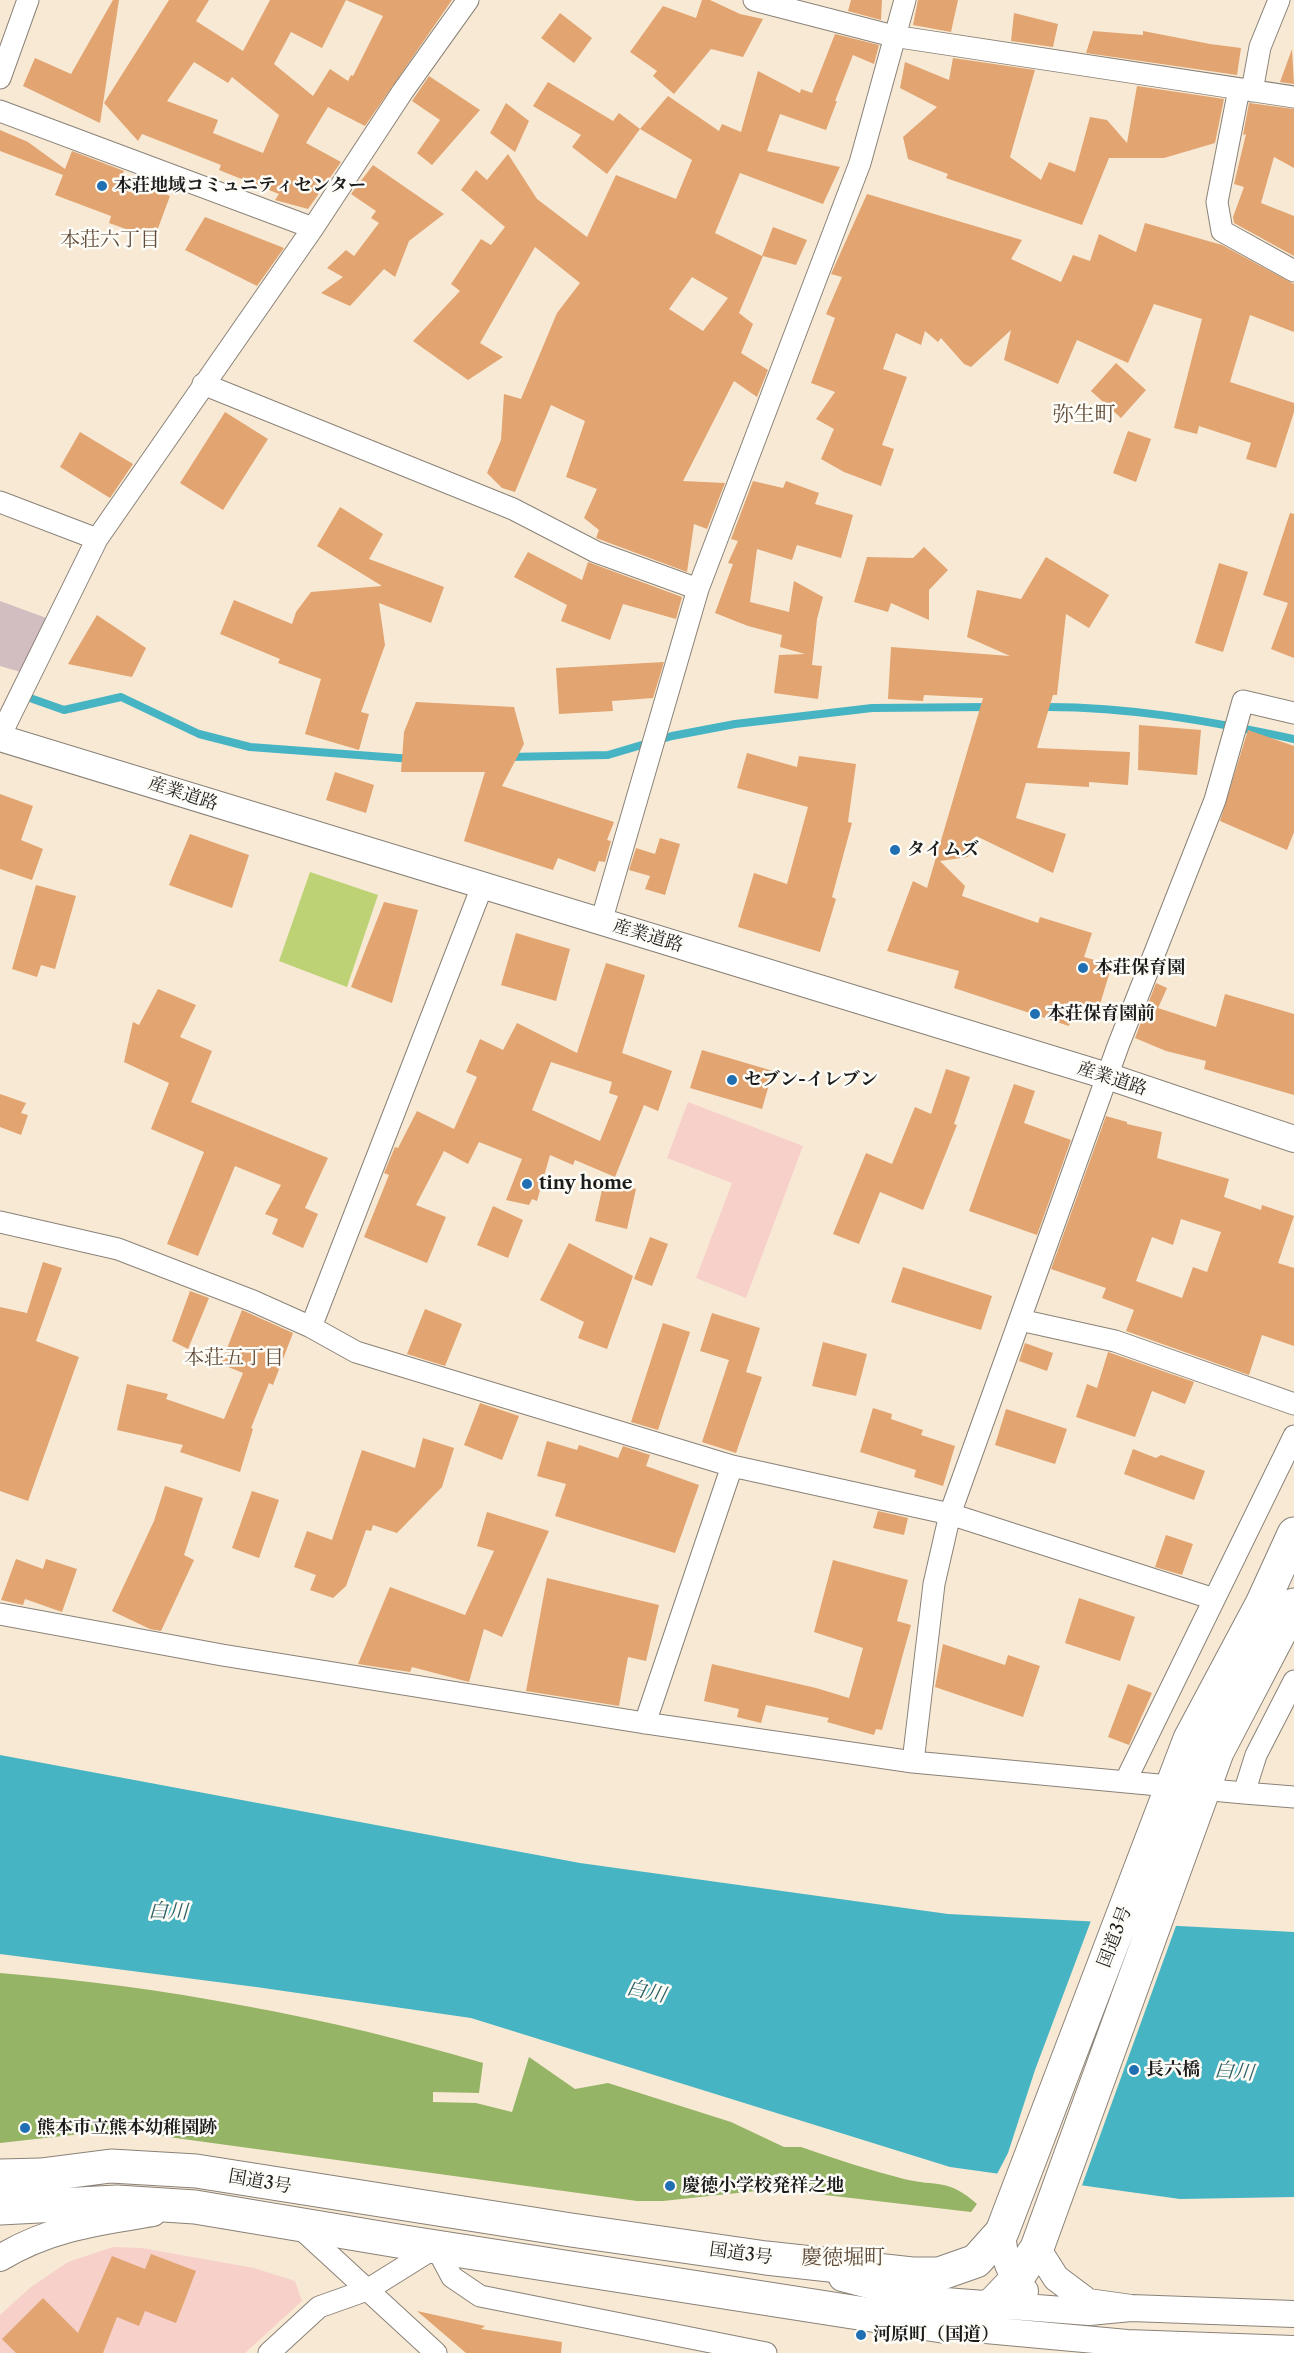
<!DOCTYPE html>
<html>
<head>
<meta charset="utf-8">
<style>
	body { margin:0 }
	canvas { display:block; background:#f7e9d4 }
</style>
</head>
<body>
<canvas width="1294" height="2353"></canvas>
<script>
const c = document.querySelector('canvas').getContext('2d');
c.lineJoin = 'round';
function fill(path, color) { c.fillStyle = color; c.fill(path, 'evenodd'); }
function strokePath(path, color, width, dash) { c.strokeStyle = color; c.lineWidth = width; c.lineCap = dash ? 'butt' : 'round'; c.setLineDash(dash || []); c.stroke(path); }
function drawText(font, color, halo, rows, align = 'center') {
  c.font = font + ' "Libre Caslon Text","Noto Serif JP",serif'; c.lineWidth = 5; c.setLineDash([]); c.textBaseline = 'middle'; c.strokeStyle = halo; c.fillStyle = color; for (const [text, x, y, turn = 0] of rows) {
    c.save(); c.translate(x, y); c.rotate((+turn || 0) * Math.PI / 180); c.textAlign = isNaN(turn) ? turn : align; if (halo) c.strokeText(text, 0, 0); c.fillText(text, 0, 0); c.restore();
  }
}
fill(new Path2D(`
	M 688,1102 L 803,1146 L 746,1298 L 696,1278 L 732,1183 L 667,1158 Z
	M 113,2247 L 142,2248 L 254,2268 L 295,2281 L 302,2301 L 245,2353 L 0,2353 L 0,2315 L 31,2287 L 68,2262 Z`), '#f7d0c9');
fill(new Path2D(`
	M 0,601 L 49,619 L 24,673 L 0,666 Z`), '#d2bec1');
fill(new Path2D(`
	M 310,872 L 378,895 L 347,987 L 279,961 Z`), '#bdd275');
fill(new Path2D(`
	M 0,1973 C 161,1986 329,2017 483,2063 L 479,2093 L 433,2092 L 433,2102 L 476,2103 L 512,2112 L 529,2057 L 575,2089 L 608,2083 L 731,2122 L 784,2147 L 801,2147 C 835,2159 870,2170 904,2179 C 937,2187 948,2178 977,2204 L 971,2212 L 808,2193 L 780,2179 L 765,2190 L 663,2201 L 637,2201 L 117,2130 L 0,2143 Z`), '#96b466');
fill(new Path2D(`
	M 0,1755 L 580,1863 L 948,1914 L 1294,1932 L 1294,2197 L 1180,2199 L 950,2167 L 471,2018 L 256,1987 L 0,1954 Z`), '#47b4c3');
fill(new Path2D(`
	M 1092,1918 L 1177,1923 L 1081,2188 L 996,2176 L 1008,2153 L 1035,2070 Z`), '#f7e9d4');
strokePath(new Path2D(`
	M 30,698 L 64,710 L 121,697 L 199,734 L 250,747 L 412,759
	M 1040,707 C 1125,706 1211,721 1294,739
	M 508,757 L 608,755 L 672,736 L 735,724 L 872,708 L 989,707`), '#47b4c3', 8);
fill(new Path2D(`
	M 113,0 L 119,0 L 100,123 L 23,86 L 35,58 L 71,74 Z
	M 169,0 L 209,0 L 196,21 L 243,51 L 270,0 L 452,0 L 365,126 L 328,107 L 306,143 L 341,162 L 308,209 L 275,200 L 279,194 L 219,170 L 221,165 L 142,134 L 138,141 L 104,103 ZM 346,0 L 383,16 L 353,76 L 351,75 L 348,81 L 330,69 L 313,96 L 274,64 L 291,32 L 322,48 ZM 194,62 L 228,83 L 232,77 L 279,115 L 263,153 L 213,133 L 218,120 L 167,101 Z
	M 702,0 L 710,0 L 740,14 L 763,19 L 743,57 L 711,49 L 674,94 L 653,76 L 657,71 L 630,52 L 663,6 L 696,18 Z
	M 851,0 L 882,0 L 881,20 L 848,11 Z
	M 918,0 L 958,0 L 951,32 L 913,25 Z
	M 560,13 L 592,38 L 574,63 L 541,38 Z
	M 1014,13 L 1058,24 L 1053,47 L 1011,41 Z
	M 1093,31 L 1143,35 L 1143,31 L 1210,44 L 1241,48 L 1237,75 L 1086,53 Z
	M 835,34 L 879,45 L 874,64 L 853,55 L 835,101 L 837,101 L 826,130 L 780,114 L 767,151 L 840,167 L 823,204 L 740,173 L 715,233 L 762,256 L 773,227 L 807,240 L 796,265 L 763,256 L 739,313 L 753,324 L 741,353 L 768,370 L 757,397 L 734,381 L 683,481 L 725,483 L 707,529 L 694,524 L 687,572 L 596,538 L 599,530 L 584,518 L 597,489 L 566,477 L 585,421 L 551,405 L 515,492 L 502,488 L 487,473 L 501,440 L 504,394 L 521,399 L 557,313 L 580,283 L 535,247 L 480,343 L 503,357 L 468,380 L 413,341 L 460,291 L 451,284 L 481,239 L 491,245 L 505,227 L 461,190 L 476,170 L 487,180 L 508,154 L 537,199 L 587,237 L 616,175 L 676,199 L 692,160 L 640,129 L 668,96 L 719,131 L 722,124 L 741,132 L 758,71 L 800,93 L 801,89 L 812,93 ZM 692,277 L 728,298 L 703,331 L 669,309 Z
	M 1292,49 L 1294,84 L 1280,82 Z
	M 953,58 L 1035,70 L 1010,157 L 1041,180 L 1049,162 L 1075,172 L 1090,117 L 1107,120 L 1127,143 L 1137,86 L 1224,99 L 1215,143 L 1164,158 L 1109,158 L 1082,225 L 946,178 L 948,174 L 908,159 L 903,137 L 937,107 L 900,88 L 905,62 L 949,80 Z
	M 429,76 L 480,110 L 432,165 L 417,153 L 440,120 L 412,101 Z
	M 548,82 L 613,121 L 619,113 L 640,129 L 607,174 L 572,147 L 581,135 L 533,106 Z
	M 506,103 L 529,121 L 515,152 L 490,133 Z
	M 1249,103 L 1294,109 L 1294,168 L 1274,157 L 1261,203 L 1294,216 L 1294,256 L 1234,223 L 1233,217 L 1244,187 L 1234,184 L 1246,134 L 1243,135 Z
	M 0,130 L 28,142 L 65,169 L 72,151 L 124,171 L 121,177 L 170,196 L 154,239 L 109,223 L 111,216 L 55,195 L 63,175 L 0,151 Z
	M 373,165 L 444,214 L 409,241 L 395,277 L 384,269 L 350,306 L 321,293 L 343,277 L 327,268 L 346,250 L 354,256 L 379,223 L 371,218 L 376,211 L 351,194 Z
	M 867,194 L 1022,240 L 1011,259 L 1061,282 L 1073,255 L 1090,261 L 1099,234 L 1136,252 L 1145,223 L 1222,245 L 1294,284 L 1294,332 L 1250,315 L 1230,382 L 1294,403 L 1294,412 L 1276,468 L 1246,459 L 1251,443 L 1199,426 L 1197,434 L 1174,428 L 1202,319 L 1154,304 L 1128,363 L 1077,340 L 1058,384 L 1004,360 L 1011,330 L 971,367 L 964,364 L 941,338 L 938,342 L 925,331 L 921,345 L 896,333 L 883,369 L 907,377 L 882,445 L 894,449 L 881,486 L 844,472 L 821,459 L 834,429 L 816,419 L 835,392 L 811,383 L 835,318 L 826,314 L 842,277 L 831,274 Z
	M 205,217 L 284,248 L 257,286 L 185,250 Z
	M 1116,363 L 1146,390 L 1121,418 L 1091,391 Z
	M 225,412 L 268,439 L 223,510 L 180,483 Z
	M 1128,431 L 1151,439 L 1136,482 L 1113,473 Z
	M 80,432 L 133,464 L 110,498 L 60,467 Z
	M 753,481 L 783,488 L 786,481 L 819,493 L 815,504 L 853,515 L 841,558 L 797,545 L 792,560 L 757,549 L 750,602 L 789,612 L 794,581 L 823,597 L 817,619 L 812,665 L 822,666 L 818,699 L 774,693 L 779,655 L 805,654 L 780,647 L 782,635 L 748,626 L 715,613 L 733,564 L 728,563 L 738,541 L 731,539 Z
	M 340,507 L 383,534 L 369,559 L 444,587 L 431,623 L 379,603 L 385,645 L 361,712 L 369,714 L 359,750 L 305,734 L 321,679 L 278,663 L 280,659 L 220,634 L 234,600 L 292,624 L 296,612 L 311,592 L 382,586 L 317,546 Z
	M 1290,513 L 1294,514 L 1294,658 L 1271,649 L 1288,603 L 1263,595 Z
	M 924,547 L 948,570 L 929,590 L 929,620 L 891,603 L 888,612 L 854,602 L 867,557 L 913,558 Z
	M 528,552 L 582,580 L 588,562 L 682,597 L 676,619 L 623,604 L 610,640 L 561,621 L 567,605 L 514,577 Z
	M 1046,557 L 1109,595 L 1089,628 L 1066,614 L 1057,695 L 1053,695 L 1037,748 L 1130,752 L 1128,785 L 1089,782 L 1089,787 L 1026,783 L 1016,818 L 1066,834 L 1053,873 L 976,836 L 968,857 L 940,861 L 965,886 L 962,896 L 1038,923 L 1040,917 L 1092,933 L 1084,957 L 1112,965 L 1097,1014 L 1075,1007 L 1069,1026 L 954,988 L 959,971 L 887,951 L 913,881 L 927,888 L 983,698 L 924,695 L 923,701 L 888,699 L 891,647 L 1010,656 L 967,637 L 977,590 L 1021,599 Z
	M 1219,563 L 1248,572 L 1223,652 L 1195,643 Z
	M 97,615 L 146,648 L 132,677 L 68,664 Z
	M 664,662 L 653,698 L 612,701 L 613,711 L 559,714 L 556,668 Z
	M 416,702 L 514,707 L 524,744 L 502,786 L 614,822 L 607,840 L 611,841 L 605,862 L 599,861 L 595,872 L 558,858 L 553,870 L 464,841 L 485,772 L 401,772 L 404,732 Z
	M 1139,725 L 1201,730 L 1197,775 L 1138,770 Z
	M 1248,730 L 1294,746 L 1294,832 L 1287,850 L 1220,821 Z
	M 747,753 L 797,767 L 799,756 L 856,764 L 848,822 L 852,823 L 832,897 L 836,899 L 820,952 L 738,927 L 754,873 L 787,884 L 808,807 L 737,788 Z
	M 335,772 L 374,785 L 366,813 L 326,800 Z
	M 0,794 L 33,806 L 21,840 L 43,849 L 32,880 L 0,869 Z
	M 190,834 L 249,855 L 232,908 L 169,885 Z
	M 660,838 L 680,844 L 665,895 L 645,889 L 650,876 L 629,870 L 636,848 L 655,854 Z
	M 36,885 L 76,896 L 55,969 L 41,965 L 37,977 L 12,969 Z
	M 384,902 L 418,910 L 392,1003 L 351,987 Z
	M 516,933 L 570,949 L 556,1001 L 501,985 Z
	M 606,963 L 645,975 L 622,1053 L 672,1071 L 658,1111 L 644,1105 L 615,1177 L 575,1160 L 573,1165 L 550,1155 L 537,1201 L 532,1199 L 529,1205 L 506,1200 L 522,1159 L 479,1142 L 468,1164 L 444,1151 L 416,1205 L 446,1217 L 427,1263 L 364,1237 L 389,1175 L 384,1173 L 395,1147 L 398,1148 L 417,1111 L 454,1129 L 477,1077 L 466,1072 L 480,1039 L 503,1050 L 517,1023 L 577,1053 ZM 551,1062 L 612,1082 L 609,1093 L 618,1096 L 600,1141 L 532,1110 Z
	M 1156,983 L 1167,988 L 1158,1008 L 1216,1027 L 1225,994 L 1294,1014 L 1294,1095 L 1204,1069 L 1206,1061 L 1166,1051 L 1135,1038 Z
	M 158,989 L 196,1005 L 180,1037 L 212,1051 L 191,1102 L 328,1158 L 305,1208 L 318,1214 L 303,1248 L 272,1234 L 278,1219 L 265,1214 L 281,1185 L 235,1166 L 198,1256 L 167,1244 L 204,1152 L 151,1129 L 169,1083 L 124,1062 L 133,1022 L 139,1025 Z
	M 702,1050 L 773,1071 L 762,1109 L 690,1088 Z
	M 946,1069 L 970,1077 L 954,1124 L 957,1125 L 923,1210 L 880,1192 L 859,1244 L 833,1234 L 866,1153 L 892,1164 L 915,1107 L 931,1114 Z
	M 1014,1084 L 1035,1091 L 1024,1123 L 1071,1140 L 1037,1235 L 969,1211 Z
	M 0,1094 L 26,1103 L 21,1113 L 28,1115 L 21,1135 L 0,1127 Z
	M 1106,1116 L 1127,1122 L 1127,1124 L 1162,1132 L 1157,1158 L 1229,1179 L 1224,1197 L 1261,1210 L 1262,1205 L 1294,1216 L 1278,1263 L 1294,1268 L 1294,1346 L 1262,1335 L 1249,1375 L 1126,1331 L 1134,1310 L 1102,1298 L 1106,1288 L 1051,1269 ZM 1181,1219 L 1221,1232 L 1207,1272 L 1193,1267 L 1182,1298 L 1136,1281 L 1152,1237 L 1173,1245 Z
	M 604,1181 L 636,1189 L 627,1229 L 595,1221 Z
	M 493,1206 L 523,1220 L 508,1258 L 477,1245 Z
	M 650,1237 L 668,1244 L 652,1286 L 634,1279 Z
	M 569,1243 L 633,1276 L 607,1349 L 578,1338 L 584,1322 L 540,1300 Z
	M 43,1262 L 62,1268 L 36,1341 L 79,1357 L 28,1501 L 0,1491 L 0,1307 L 27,1313 Z
	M 903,1267 L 992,1296 L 981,1330 L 891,1302 Z
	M 190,1291 L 209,1298 L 188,1349 L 172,1341 Z
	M 425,1309 L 462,1324 L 445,1366 L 407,1354 Z
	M 242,1310 L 293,1333 L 273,1385 L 269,1383 L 251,1428 L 253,1429 L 240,1472 L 180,1452 L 183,1445 L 117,1430 L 127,1384 L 168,1394 L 166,1399 L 224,1419 L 243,1373 L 221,1364 Z
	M 712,1313 L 760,1328 L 746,1372 L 762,1377 L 736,1453 L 702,1442 L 729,1360 L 700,1351 Z
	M 663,1323 L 690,1332 L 658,1430 L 631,1422 Z
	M 823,1342 L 867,1354 L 856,1396 L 812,1386 Z
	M 1025,1343 L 1053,1353 L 1047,1371 L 1019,1361 Z
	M 1108,1352 L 1194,1382 L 1185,1404 L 1152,1391 L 1135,1437 L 1076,1417 L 1087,1384 L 1097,1388 Z
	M 480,1403 L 519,1416 L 502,1460 L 464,1445 Z
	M 873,1408 L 892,1414 L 891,1419 L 923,1430 L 921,1435 L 955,1446 L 943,1486 L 914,1477 L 916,1470 L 860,1452 Z
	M 1006,1409 L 1067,1429 L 1055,1464 L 995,1445 Z
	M 423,1438 L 454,1448 L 442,1487 L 397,1533 L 373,1525 L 371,1531 L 366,1530 L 346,1586 L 333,1598 L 310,1590 L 316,1575 L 294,1567 L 307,1531 L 332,1540 L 362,1450 L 415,1468 Z
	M 547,1441 L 577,1450 L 579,1445 L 618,1458 L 623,1446 L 650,1455 L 646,1466 L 699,1485 L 675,1553 L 555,1516 L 566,1484 L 537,1476 Z
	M 1133,1449 L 1156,1458 L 1161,1455 L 1205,1471 L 1194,1500 L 1124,1474 Z
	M 165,1486 L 203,1498 L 184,1555 L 194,1560 L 161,1631 L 150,1629 L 112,1611 L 154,1521 Z
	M 252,1491 L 279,1500 L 259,1558 L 232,1548 Z
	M 878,1511 L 908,1518 L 904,1535 L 873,1528 Z
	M 487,1512 L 549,1531 L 502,1637 L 484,1629 L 469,1682 L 412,1667 L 410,1672 L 358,1664 L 390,1587 L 465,1615 L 494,1551 L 477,1546 Z
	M 1166,1535 L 1193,1544 L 1182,1575 L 1155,1567 Z
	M 16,1559 L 43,1569 L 46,1559 L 77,1569 L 62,1612 L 25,1599 L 23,1605 L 1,1600 Z
	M 833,1560 L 908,1580 L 897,1621 L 911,1625 L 882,1730 L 876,1729 L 874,1735 L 827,1722 L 829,1718 L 766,1705 L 761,1723 L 737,1717 L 739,1709 L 704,1701 L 712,1664 L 816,1688 L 849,1698 L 863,1648 L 814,1632 Z
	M 547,1578 L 659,1605 L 646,1661 L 628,1657 L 619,1706 L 526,1691 Z
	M 1079,1598 L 1135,1617 L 1120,1661 L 1065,1643 Z
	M 943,1644 L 1005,1665 L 1008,1655 L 1040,1666 L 1023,1717 L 935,1687 Z
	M 1128,1684 L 1152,1693 L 1129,1745 L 1108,1737 Z
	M 151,2254 L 196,2271 L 176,2323 L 145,2311 L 139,2326 L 117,2317 L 103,2353 L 16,2353 L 2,2339 L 43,2298 L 78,2333 L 112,2256 L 145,2269 Z
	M 417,2311 L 485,2326 L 481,2329 L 562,2342 L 561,2353 L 466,2353 Z`), '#e2a470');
const minor = new Path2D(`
	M 754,0 L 893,36 L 1294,97
	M 0,78 L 28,0
	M 1239,89 L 1217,202 L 1222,231 L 1294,271
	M 1252,91 L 1260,47 L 1279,0
	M 0,111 L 313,228
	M 203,384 L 513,509 L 596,552 L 698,589
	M 0,502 L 97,539
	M 0,736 L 97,539 L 313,228 L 403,91 L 468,0
	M 601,922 L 698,589 L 860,163 L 905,0
	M 0,1222 L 118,1249 L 253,1301 L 311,1327 L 356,1352 L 732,1466 L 950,1514 L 1214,1599
	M 1020,1320 L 1115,1341 L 1294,1404
	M 311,1327 L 483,884
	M 0,1614 L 222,1655 L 645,1723 L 913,1762 L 1244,1793
	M 1294,1681 L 1256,1755 L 1244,1793 L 1294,1797
	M 645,1723 L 732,1466
	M 913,1762 L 934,1584 L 950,1514 L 1118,1046 L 1215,800 L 1243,701 L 1294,713
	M 1125,1782 L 1294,1436
	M 297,2225 L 436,2353
	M 269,2353 L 319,2307 L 367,2290 L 436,2247 L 452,2277 L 480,2296 L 766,2353`);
const tertiary = new Path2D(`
	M 0,738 L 1107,1076 L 1294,1139
	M 1002,2232 C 1004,2256 1008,2274 1025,2291
	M 1037,2248 L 1056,2278 L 1088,2302 L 1131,2308 L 1294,2314
	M 0,2258 C 49,2228 98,2222 153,2213
	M 842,2278 L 891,2291 L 945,2301 L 1089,2312 L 1131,2308
	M 942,2326 L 1127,2343 L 1294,2349`);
const trunk = new Path2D(`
	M 0,2176 L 41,2175 L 111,2166 L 196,2171 L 571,2230 L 766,2258 L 912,2274 L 939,2274 L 976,2261 L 1002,2232 L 1190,1739 L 1262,1604 L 1294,1534
	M 0,2208 L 117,2202 L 195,2207 L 404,2242 L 942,2326 L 993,2304 L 1015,2281 L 1037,2248 L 1217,1752 L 1294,1605`);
strokePath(minor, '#8a8278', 23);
strokePath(tertiary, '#8a8278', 28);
strokePath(trunk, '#8a8278', 35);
strokePath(minor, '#fff', 21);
strokePath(tertiary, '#fff', 26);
strokePath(trunk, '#fff', 33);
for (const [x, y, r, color] of [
	[102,186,6,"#1f6fb2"],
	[895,850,6,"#1f6fb2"],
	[1083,968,6,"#1f6fb2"],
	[1035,1014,6,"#1f6fb2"],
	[732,1080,6,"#1f6fb2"],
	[527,1184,6,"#1f6fb2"],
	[1134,2070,6,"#1f6fb2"],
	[25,2128,6,"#1f6fb2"],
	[670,2186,6,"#1f6fb2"],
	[861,2335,6,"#1f6fb2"]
]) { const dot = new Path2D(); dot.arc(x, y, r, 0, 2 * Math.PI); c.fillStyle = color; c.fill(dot); strokePath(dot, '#fdfcf7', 2); }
drawText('bold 18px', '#1c1c1c', '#fdfcf7', [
	["本荘地域コミュニティセンター",114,186],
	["タイムズ",907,850],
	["本荘保育園",1095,968],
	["本荘保育園前",1047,1014],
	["セブン-イレブン",744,1080],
	["tiny home",539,1184],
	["長六橋",1146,2070],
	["熊本市立熊本幼稚園跡",37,2128],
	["慶徳小学校発祥之地",682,2186],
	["河原町（国道）",873,2335]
], 'left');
drawText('18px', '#1c1c1c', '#fdfcf7', [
	["産業道路",183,794,18],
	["産業道路",648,936,17],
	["産業道路",1112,1079,18],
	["国道3号",1115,1937,-69],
	["国道3号",260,2182,10],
	["国道3号",741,2254,8]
]);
drawText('20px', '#614c39', '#fdfcf7', [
	["本荘六丁目",110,240],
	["本荘五丁目",234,1358]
]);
drawText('italic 20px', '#2f6067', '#fdfcf7', [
	["白川",168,1912,2],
	["白川",646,1992,12],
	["白川",1234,2072,5]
]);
drawText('21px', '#614c39', '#fdfcf7', [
	["弥生町",1084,415],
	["慶徳堀町",843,2258]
]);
</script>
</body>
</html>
